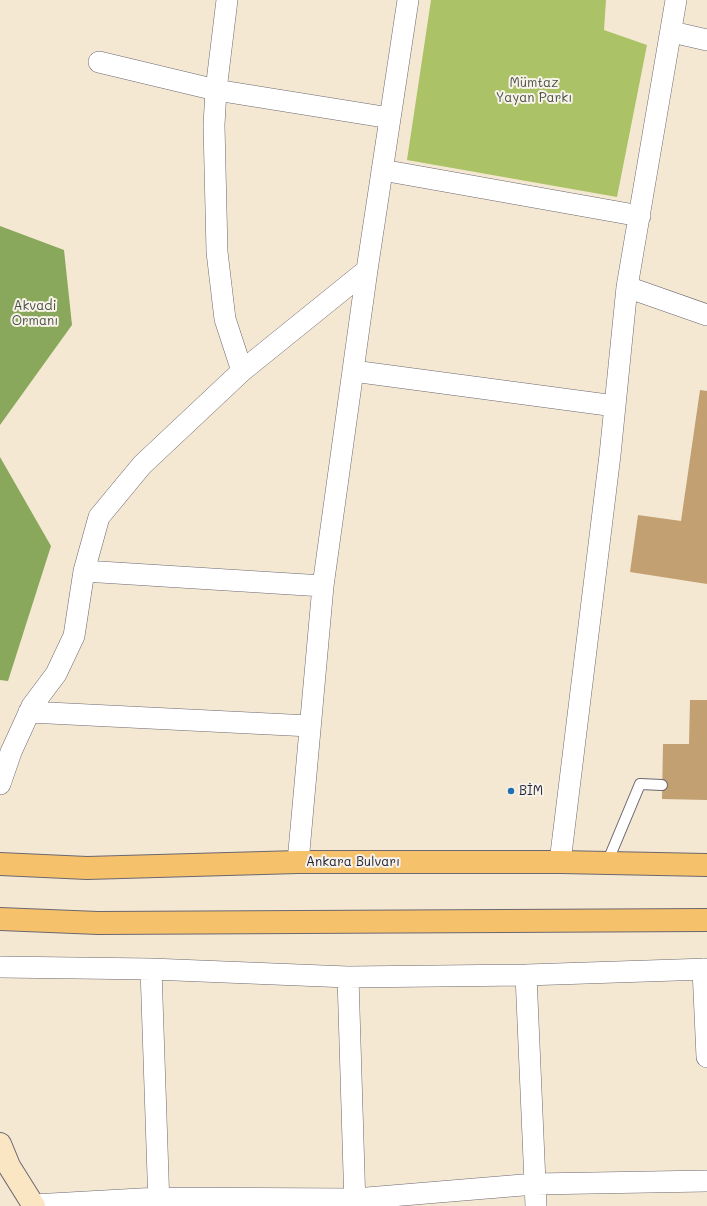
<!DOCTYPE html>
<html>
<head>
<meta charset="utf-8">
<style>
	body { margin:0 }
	canvas { display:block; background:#f4e8d2 }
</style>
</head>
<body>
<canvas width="707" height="1206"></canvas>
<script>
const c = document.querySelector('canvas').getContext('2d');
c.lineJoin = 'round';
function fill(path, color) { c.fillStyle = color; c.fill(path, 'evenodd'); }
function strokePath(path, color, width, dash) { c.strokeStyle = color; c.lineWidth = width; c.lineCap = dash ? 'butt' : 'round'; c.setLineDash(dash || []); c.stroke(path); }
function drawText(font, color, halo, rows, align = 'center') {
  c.font = font + ' Mali,sans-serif'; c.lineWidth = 4; c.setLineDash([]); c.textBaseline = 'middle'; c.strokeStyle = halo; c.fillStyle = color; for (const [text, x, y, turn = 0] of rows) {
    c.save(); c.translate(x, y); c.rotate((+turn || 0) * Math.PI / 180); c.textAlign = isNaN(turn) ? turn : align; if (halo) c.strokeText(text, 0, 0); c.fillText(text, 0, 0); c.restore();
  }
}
fill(new Path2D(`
	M 431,0 L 606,0 L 604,30 L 647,45 L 617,197 L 407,160 Z`), '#acc266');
fill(new Path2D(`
	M 0,226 L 64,250 L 72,325 L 0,425 Z
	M 0,457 L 51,546 L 8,681 L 0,680 Z`), '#89a85b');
fill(new Path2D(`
	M 700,390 L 707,391 L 707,584 L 630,572 L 638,515 L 681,521 Z
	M 690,700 L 707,700 L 707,800 L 662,799 L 663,744 L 689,744 Z`), '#c3a072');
const lane = new Path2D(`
	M 607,863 L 640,784 L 662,785`);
const street = new Path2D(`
	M 227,0 L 216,90 L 214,125 L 217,252 L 225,319 L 242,371
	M 672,32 L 707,40
	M 99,62 L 216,90 L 390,118
	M 382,170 L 640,216
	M 627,287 L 707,315
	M 353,371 L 615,406
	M 84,571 L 323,586
	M 29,712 L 310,726
	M 0,784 L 11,752 L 32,706 L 56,674 L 74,636 L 84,571 L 99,517 L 142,465 L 242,371 L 367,270
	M 298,862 L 323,586 L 367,270 L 408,0
	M 560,862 L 610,455 L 627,287 L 676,0
	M 0,967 L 151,969 L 348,977 L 526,975 L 707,969
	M 151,969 L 159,1206
	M 703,969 L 707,1057
	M 526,975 L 536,1206
	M 348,977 L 355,1206
	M 33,1205 L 158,1198 L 355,1199 L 535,1184 L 707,1181`);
const secondary = new Path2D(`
	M 0,1144 L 9,1166 L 34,1206`);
const primary = new Path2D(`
	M 0,864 L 87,868 L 298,862 L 560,862 L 707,865
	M 0,919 L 98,923 L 707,920`);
strokePath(lane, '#6c6770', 12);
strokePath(street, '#6c6770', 22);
strokePath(secondary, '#6c6770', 24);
strokePath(primary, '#6c6770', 24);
strokePath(lane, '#fff', 10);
strokePath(street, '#fff', 21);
strokePath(secondary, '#fbe6c4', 22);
strokePath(primary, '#f6c16b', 22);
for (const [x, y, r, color] of [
	[511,791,4,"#1f6fb2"]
]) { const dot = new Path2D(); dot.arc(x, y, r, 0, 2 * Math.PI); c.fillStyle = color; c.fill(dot); strokePath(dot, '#f7f3e8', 1.5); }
drawText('13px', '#4b5248', '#f7f3e8', [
	["Mümtaz",534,83],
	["Yayan Parkı",534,98],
	["Akvadi",35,306],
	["Ormanı",35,321]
]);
drawText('13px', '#22223b', '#f7f3e8', [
	["BİM",519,791]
], 'left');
drawText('13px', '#22223b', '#f7f3e8', [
	["Ankara Bulvarı",353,862]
]);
</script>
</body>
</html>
